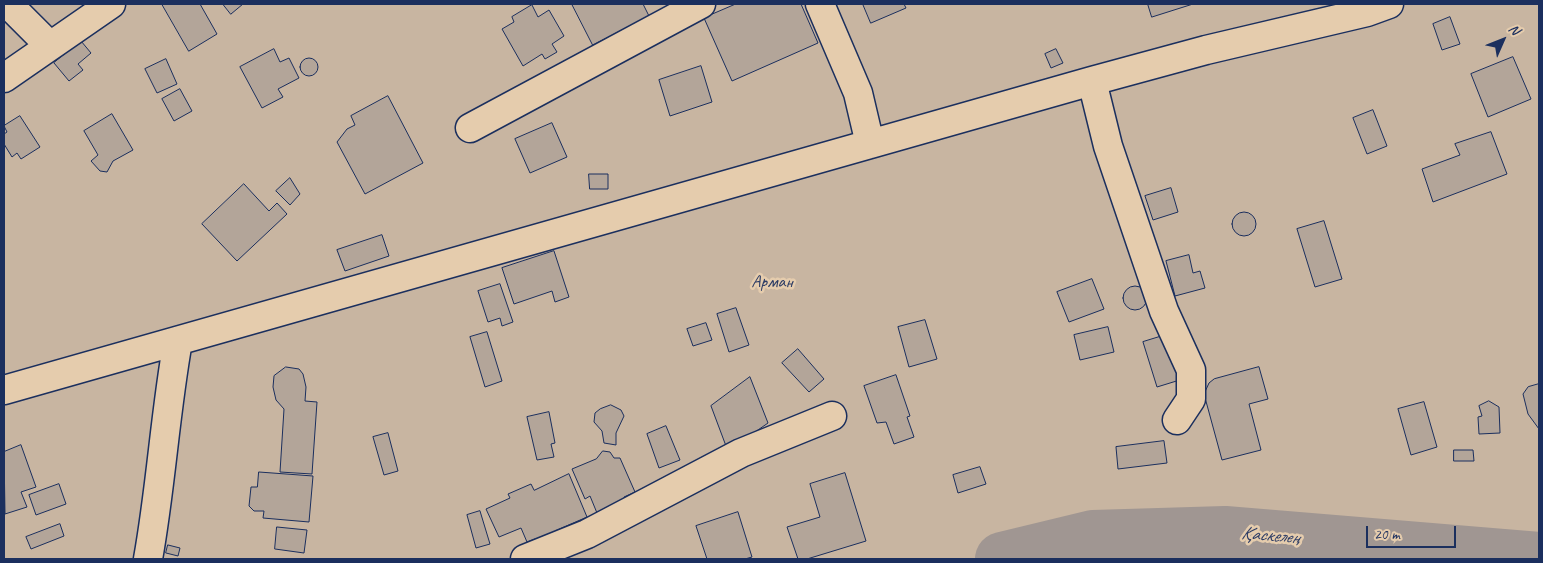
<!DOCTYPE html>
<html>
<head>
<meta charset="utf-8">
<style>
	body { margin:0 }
	#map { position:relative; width:1543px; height:563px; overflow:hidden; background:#e5ccad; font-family:Caveat,sans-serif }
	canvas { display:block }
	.frame { position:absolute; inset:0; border:5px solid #1b2f5e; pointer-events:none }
	.north { position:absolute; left:1478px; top:15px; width:50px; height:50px; -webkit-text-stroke:4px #e5ccad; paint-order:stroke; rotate:46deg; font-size:14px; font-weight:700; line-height:20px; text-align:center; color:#1b2f5e }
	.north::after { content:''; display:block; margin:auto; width:18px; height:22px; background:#1b2f5e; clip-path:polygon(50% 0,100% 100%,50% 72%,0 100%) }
	.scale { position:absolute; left:1366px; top:526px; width:90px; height:22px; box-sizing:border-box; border:2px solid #1b2f5e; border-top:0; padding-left:6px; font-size:15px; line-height:18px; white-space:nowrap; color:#1b2f5e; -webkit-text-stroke:4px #e5ccad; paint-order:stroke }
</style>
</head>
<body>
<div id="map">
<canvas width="1543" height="563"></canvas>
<div class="frame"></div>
<div class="north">N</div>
<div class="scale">20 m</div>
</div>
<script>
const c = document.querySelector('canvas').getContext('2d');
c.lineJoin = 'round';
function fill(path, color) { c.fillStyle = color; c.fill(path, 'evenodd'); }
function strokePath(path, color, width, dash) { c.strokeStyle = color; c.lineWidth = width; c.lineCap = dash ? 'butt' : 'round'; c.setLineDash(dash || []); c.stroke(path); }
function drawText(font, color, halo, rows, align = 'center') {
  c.font = font + ' Caveat,sans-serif'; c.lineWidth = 5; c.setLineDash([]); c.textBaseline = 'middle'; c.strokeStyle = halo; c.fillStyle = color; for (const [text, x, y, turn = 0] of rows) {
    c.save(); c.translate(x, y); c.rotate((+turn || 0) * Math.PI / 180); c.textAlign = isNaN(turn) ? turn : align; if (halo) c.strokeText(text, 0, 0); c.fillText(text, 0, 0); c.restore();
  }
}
fill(new Path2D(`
	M 4,4 L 1539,4 L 1539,559 L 4,559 Z`), '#c8b5a1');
strokePath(new Path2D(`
	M 1002,559 L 1093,537 L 1225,533 L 1539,559`), '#a09692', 54);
const building = new Path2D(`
	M 162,4 L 200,4 L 217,34 L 189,51 Z
	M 223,4 L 243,4 L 231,14 Z
	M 572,4 L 643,4 L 649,16 L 593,45 Z
	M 736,4 L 801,4 L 818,43 L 732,81 L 704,18 Z
	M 863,4 L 904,4 L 906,8 L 871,23 Z
	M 1148,4 L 1193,4 L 1152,17 Z
	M 532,5 L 538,17 L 549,10 L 564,36 L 552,44 L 557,52 L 545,59 L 542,54 L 523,66 L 502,29 L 514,22 L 512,17 Z
	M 1450,17 L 1460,44 L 1442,50 L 1433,24 Z
	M 81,41 L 91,53 L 78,64 L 83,70 L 69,81 L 54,63 Z
	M 274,49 L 280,62 L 289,58 L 299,78 L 278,89 L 283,97 L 262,108 L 240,67 Z
	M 1056,49 L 1063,63 L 1051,68 L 1045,54 Z
	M 1513,57 L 1531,99 L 1488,117 L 1471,74 Z
	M300 67a9 9 0 1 1 18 0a9 9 0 1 1-18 0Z
	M 166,59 L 177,84 L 157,93 L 145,69 Z
	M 701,66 L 712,102 L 670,116 L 659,80 Z
	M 180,89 L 192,111 L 174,121 L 162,99 Z
	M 388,96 L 423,163 L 365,194 L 337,142 L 347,129 L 355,125 L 351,116 Z
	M 1373,110 L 1387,146 L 1367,154 L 1353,118 Z
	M 112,114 L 133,150 L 113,161 L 107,172 L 100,171 L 91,161 L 98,155 L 84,131 Z
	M 20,116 L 40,147 L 21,159 L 17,153 L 12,157 L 4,144 L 4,134 L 7,132 L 4,126 Z
	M 552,123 L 567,157 L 530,173 L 515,139 Z
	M 1491,132 L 1507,174 L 1433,202 L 1422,169 L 1460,155 L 1455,144 Z
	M 589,174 L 608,174 L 608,189 L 590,189 Z
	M 290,178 L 300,194 L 290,205 L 276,191 Z
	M 244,184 L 269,211 L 277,203 L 287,214 L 237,261 L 202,224 Z
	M 1171,188 L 1178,212 L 1153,220 L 1145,196 Z
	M1232 224a12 12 0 1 1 24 0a12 12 0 1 1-24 0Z
	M 1324,221 L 1342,279 L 1315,287 L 1297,229 Z
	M 382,235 L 389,256 L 345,271 L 337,250 Z
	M 554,251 L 569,297 L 555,302 L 552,291 L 514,304 L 502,268 Z
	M 1189,255 L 1193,273 L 1200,271 L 1205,288 L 1175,296 L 1166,261 Z
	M 1092,279 L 1104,309 L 1069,322 L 1057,292 Z
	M 500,284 L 513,322 L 502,326 L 500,318 L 488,322 L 478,291 Z
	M1123 298a12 12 0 1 1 24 0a12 12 0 1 1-24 0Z
	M 736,308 L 749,345 L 729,352 L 717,314 Z
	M 925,320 L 937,359 L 909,367 L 898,327 Z
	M 706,323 L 712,340 L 693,346 L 687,329 Z
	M 1108,327 L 1114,352 L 1080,360 L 1074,335 Z
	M 487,332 L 502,381 L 485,387 L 470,337 Z
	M 1169,334 L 1183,379 L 1157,387 L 1143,342 Z
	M 798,349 L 824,379 L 809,392 L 782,363 Z
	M 286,367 L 299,369 L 303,374 L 306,387 L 305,401 L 317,402 L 312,474 L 280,472 L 284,409 L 276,400 L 273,387 L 274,376 Z
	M 1259,367 L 1268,399 L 1249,404 L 1261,450 L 1222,460 L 1204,394 L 1209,383 L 1214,379 Z
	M 896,375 L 910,416 L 907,417 L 914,437 L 894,444 L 886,422 L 877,423 L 864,386 Z
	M 750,377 L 768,423 L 745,439 L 726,446 L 711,406 Z
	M 1539,384 L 1539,429 L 1528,414 L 1523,394 L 1528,387 Z
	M 1489,401 L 1499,407 L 1500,433 L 1479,434 L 1478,417 L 1482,416 L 1479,406 Z
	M 1424,402 L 1437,447 L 1411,455 L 1398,409 Z
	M 611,405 L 621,410 L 624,416 L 616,433 L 616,445 L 604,443 L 602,431 L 594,422 L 595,413 L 600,409 Z
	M 549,412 L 555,443 L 551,444 L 554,457 L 537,460 L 527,417 Z
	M 666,426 L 680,460 L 659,468 L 647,434 Z
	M 388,433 L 398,471 L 384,475 L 373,437 Z
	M 1164,441 L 1167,463 L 1118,469 L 1116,447 Z
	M 21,445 L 36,487 L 21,492 L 27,507 L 5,514 L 4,452 Z
	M 1454,450 L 1473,450 L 1474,461 L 1454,461 Z
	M 603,451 L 610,452 L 614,458 L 620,458 L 635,492 L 624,497 L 626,501 L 597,513 L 590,496 L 585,499 L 572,469 L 596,459 Z
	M 980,467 L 986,484 L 958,493 L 953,475 Z
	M 259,472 L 313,476 L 309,522 L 263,518 L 264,511 L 254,511 L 249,506 L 251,487 L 257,487 Z
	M 845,473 L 866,541 L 807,559 L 798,559 L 787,527 L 820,517 L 810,484 Z
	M 569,474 L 587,517 L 555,531 L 559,540 L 539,548 L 535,539 L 527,542 L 521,528 L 499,537 L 486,509 L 510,498 L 508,494 L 531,484 L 534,490 Z
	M 59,484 L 66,504 L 36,515 L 29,495 Z
	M 480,511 L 490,544 L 476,548 L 467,515 Z
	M 738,512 L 752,557 L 745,559 L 707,559 L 696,526 Z
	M 60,524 L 64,536 L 31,549 L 26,537 Z
	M 277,527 L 307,530 L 304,553 L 275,549 Z
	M 168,545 L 180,548 L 178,556 L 166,553 Z`);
fill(building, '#b3a599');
strokePath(building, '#1b2f5e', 1);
const minor = new Path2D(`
	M 8,4 L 50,46
	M 820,4 L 858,93 L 870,144
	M 4,78 L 111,4
	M 1092,81 L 1108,146 L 1164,311 L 1191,370 L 1191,399 L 1177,420
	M 470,128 L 701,4
	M 4,390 L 1092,81 L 1206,50 L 1367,12 L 1389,4
	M 148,559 C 161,487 165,413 178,341
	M 525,559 L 587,534 L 741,453 L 832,416`);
strokePath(minor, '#1b2f5e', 31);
strokePath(minor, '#e5ccad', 28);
drawText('18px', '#2c3c65', '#e5ccad', [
	["Арман",772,282]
]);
drawText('italic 19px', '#2f3e66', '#e5ccad', [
	["Қаскелең",1270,536,5]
]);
</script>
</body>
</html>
